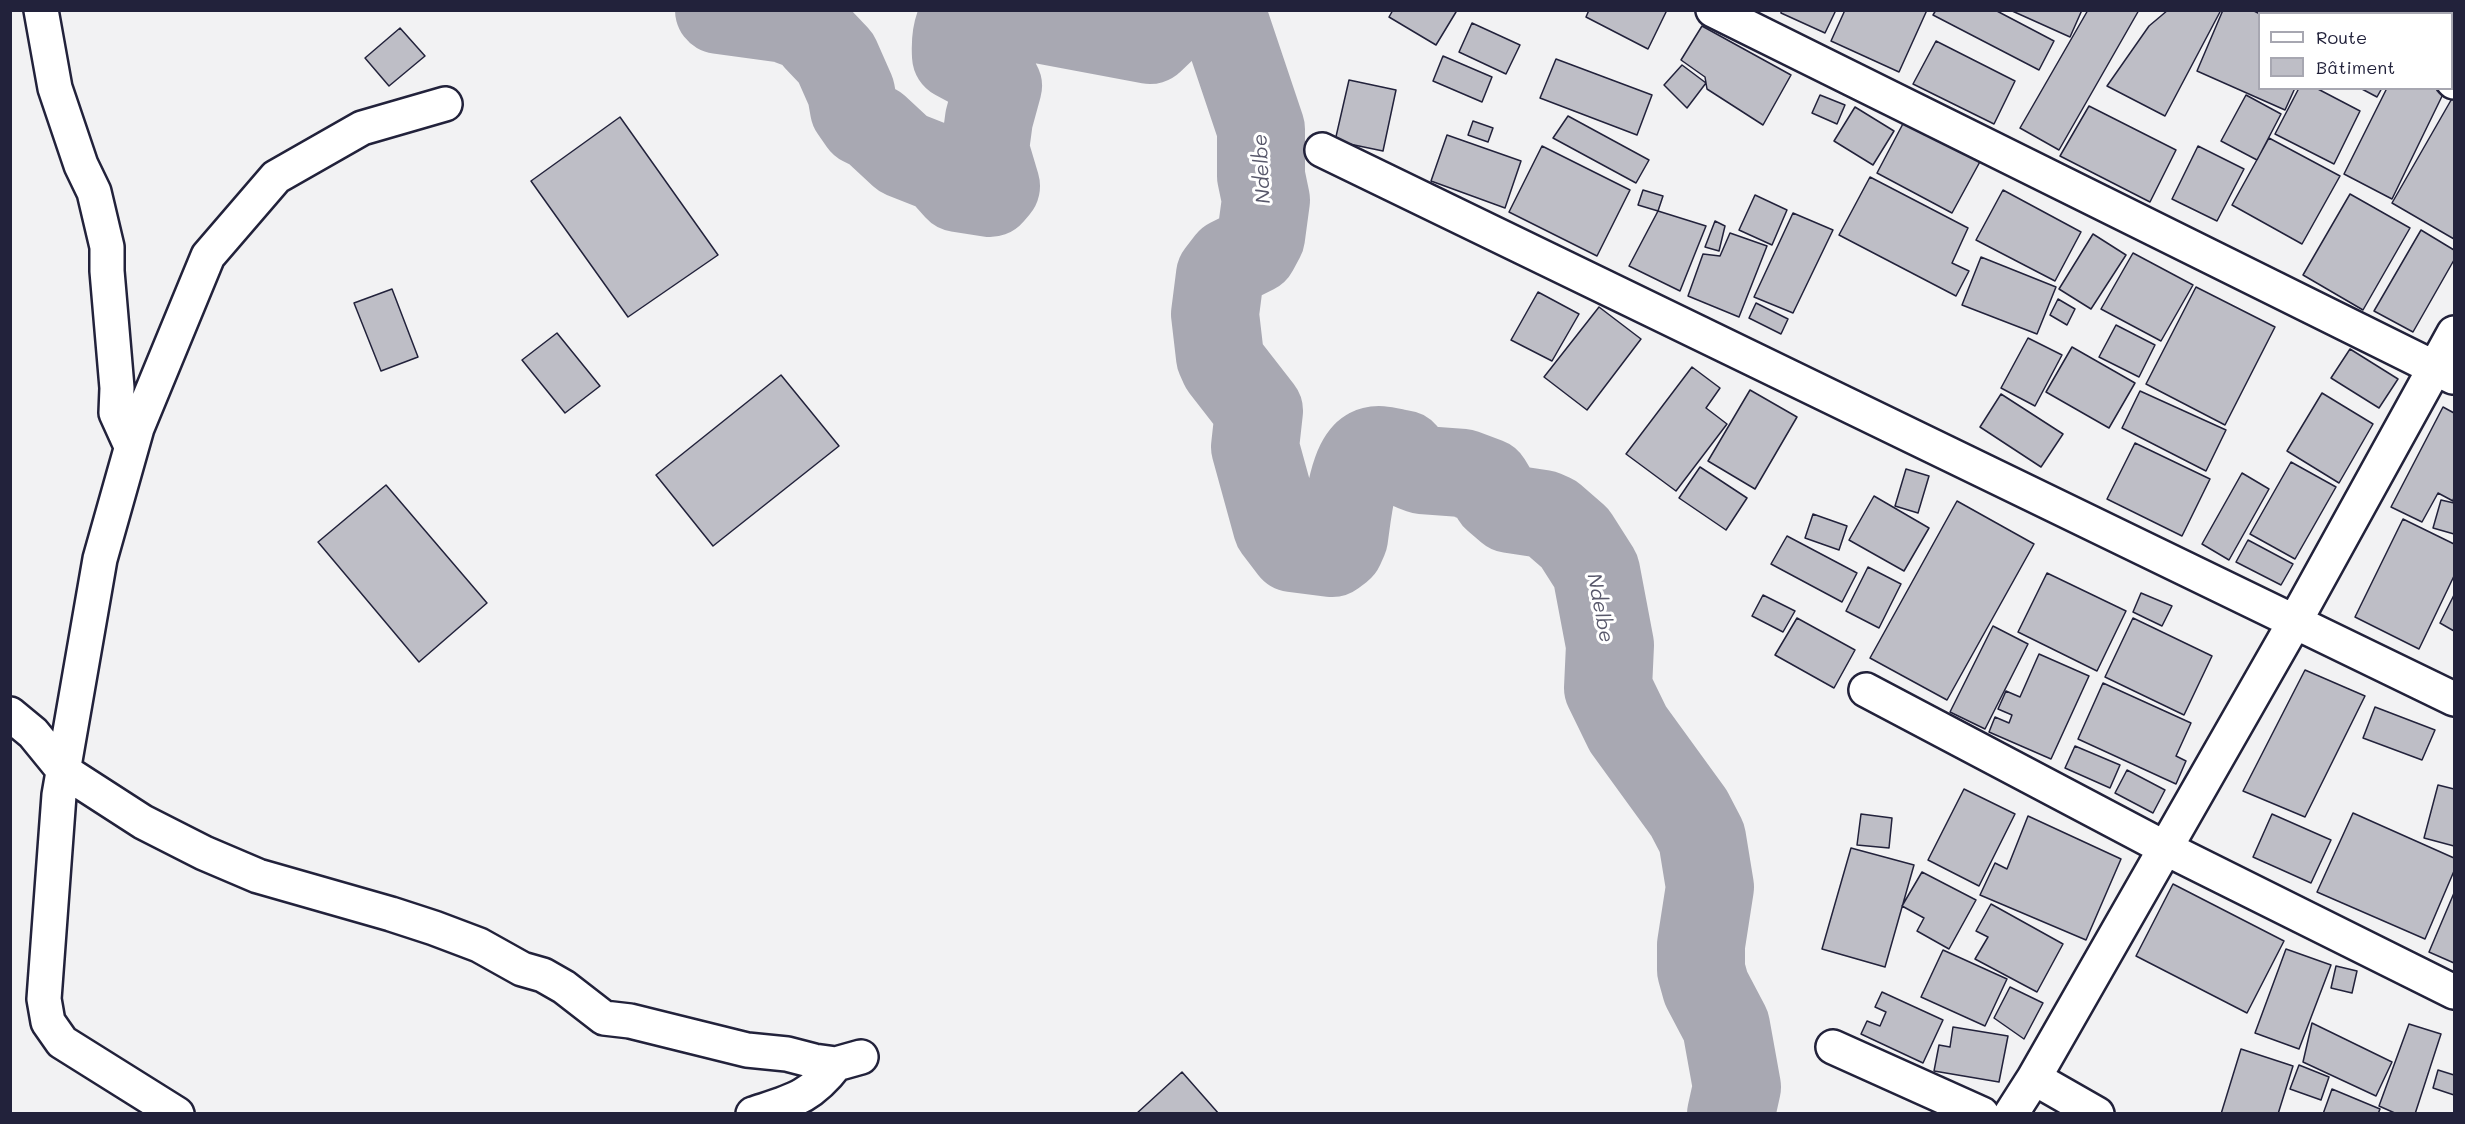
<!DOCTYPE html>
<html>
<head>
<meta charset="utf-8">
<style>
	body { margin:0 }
	#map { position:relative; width:2465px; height:1124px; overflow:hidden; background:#f2f2f3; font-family:Mali,sans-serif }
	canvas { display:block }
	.frame { position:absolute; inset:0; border:12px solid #22223b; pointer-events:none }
	.legend { position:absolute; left:2258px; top:12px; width:195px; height:78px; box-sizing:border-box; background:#fff; border:2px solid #a7a7b1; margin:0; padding:8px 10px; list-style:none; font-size:18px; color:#22223b }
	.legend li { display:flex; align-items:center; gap:12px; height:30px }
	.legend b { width:30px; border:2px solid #a7a7b1 }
</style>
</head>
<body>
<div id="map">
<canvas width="2465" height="1124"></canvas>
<div class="frame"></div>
<ul class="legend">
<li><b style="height:8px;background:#fff"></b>Route</li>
<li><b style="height:16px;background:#bebec6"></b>Bâtiment</li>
</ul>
</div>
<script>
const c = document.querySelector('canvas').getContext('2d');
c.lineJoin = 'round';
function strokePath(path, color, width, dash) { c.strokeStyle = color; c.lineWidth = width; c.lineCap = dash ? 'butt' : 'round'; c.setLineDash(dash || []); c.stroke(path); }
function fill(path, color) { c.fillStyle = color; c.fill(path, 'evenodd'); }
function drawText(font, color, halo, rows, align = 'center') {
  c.font = font + ' Mali,sans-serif'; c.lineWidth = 6; c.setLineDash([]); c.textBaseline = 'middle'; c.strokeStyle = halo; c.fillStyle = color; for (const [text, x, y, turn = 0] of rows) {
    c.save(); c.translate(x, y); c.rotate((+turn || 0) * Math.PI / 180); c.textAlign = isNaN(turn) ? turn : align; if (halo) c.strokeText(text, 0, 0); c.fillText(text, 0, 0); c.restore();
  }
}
strokePath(new Path2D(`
	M 719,10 L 785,19 L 812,29 L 817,38 L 836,58 L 851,92 L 854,109 L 863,122 L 875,128 L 903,154 L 941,169 L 958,188 L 990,193 L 996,186 L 985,149 L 989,119 L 998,86 L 986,65 L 969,63 L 956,56 C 955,40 956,9 981,15 C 988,17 996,22 1004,22 C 1009,23 1017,18 1022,16 L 1150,40 L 1175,16 L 1176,10
	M 1221,10 L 1261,129 L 1261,176 L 1266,200 L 1261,237 L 1254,250 L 1230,262 L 1220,275 L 1215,314 L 1220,357 L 1224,366 L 1259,411 L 1255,447 L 1277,527 L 1293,548 L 1332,553 L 1340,547 L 1344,538 C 1347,518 1352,461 1370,452 C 1379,447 1393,453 1403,454 L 1414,467 L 1422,470 L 1463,473 L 1487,482 L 1496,497 L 1510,509 L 1543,514 L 1552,518 L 1575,538 L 1596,571 L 1610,645 L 1608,688 L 1628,729 L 1689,813 L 1702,838 L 1710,887 L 1701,945 L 1701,970 L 1706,988 L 1726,1026 L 1737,1087 L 1731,1114`), '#a8a8b2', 88);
const building = new Path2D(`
	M 1393,10 L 1454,10 L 1456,12 L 1436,45 L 1389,17 Z
	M 1589,10 L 1667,10 L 1648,49 L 1586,17 Z
	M 1781,10 L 1836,10 L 1825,33 L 1781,13 Z
	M 1845,10 L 1927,10 L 1899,72 L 1831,41 Z
	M 1936,10 L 1995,10 L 2054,41 L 2039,70 L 1933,15 Z
	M 2010,10 L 2082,10 L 2070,37 Z
	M 2088,10 L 2139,10 L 2059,150 L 2020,128 Z
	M 2168,10 L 2221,10 L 2165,116 L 2107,86 L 2149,26 Z
	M 2223,10 L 2252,10 L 2260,14 L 2260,88 L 2295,88 L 2285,110 L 2197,71 Z
	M 2416,10 L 2454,11 L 2454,53 L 2452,51 L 2452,14 L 2414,14 Z
	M 1472,23 L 1520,45 L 1506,74 L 1459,52 Z
	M 1702,26 L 1791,75 L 1763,125 L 1707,89 L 1705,77 L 1681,60 Z
	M 400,28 L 425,56 L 389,86 L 365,58 Z
	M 1936,41 L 2015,81 L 1994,124 L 1913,84 Z
	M 1443,56 L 1492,77 L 1482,102 L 1433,81 Z
	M 1556,59 L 1652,95 L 1637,135 L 1540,98 Z
	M 1682,65 L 1706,83 L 1687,108 L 1664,85 Z
	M 1349,80 L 1396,90 L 1383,151 L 1335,141 Z
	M 2299,88 L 2316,88 L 2360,111 L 2334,164 L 2275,134 Z
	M 2360,88 L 2382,88 L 2377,97 Z
	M 2387,88 L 2446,88 L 2392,199 L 2344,174 Z
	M 1820,95 L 1845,105 L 1837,124 L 1812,113 Z
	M 2246,95 L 2281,114 L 2257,160 L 2221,141 Z
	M 2454,95 L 2454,239 L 2392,203 Z
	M 2089,106 L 2176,150 L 2150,202 L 2060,156 Z
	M 1855,107 L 1894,131 L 1873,165 L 1834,141 Z
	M 1568,116 L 1649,160 L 1636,183 L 1553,138 Z
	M 620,117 L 718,255 L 628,317 L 531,181 Z
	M 1906,118 L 1982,158 L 1952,213 L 1877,173 Z
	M 1473,121 L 1493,128 L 1488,142 L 1468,135 Z
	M 1447,135 L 1521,161 L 1505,208 L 1431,181 Z
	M 2269,138 L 2340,176 L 2302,244 L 2232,205 Z
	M 1542,146 L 1630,190 L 1597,256 L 1509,212 Z
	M 2198,146 L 2244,169 L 2217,221 L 2172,199 Z
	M 1870,177 L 1968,228 L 1952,263 L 1969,271 L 1956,296 L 1839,235 Z
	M 1643,190 L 1663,196 L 1658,211 L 1638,205 Z
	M 2003,190 L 2081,232 L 2055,281 L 1976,240 Z
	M 2350,194 L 2410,228 L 2363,310 L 2303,275 Z
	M 1755,195 L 1787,210 L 1772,245 L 1739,230 Z
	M 1658,211 L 1706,226 L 1680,291 L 1629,266 Z
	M 1793,213 L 1833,230 L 1793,313 L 1754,297 Z
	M 1715,221 L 1725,226 L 1719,251 L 1705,247 Z
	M 2421,230 L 2454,250 L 2454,260 L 2413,332 L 2374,311 Z
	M 1730,233 L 1767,246 L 1739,317 L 1688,296 L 1703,254 L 1720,256 Z
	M 2093,234 L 2126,255 L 2091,309 L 2059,289 Z
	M 2133,253 L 2193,285 L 2161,341 L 2101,309 Z
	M 1981,257 L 2056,287 L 2037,334 L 1962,305 Z
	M 2196,287 L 2275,327 L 2225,425 L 2146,384 Z
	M 392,289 L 418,357 L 381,371 L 354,303 Z
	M 1538,292 L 1579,314 L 1552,361 L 1511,340 Z
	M 2058,299 L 2075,309 L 2067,325 L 2050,315 Z
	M 1756,303 L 1788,319 L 1781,334 L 1749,318 Z
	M 1599,307 L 1641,339 L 1587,410 L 1544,377 Z
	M 2116,325 L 2155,345 L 2139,377 L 2099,357 Z
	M 557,333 L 600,386 L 565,413 L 522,360 Z
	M 2028,338 L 2062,355 L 2035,406 L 2001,388 Z
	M 2072,347 L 2135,383 L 2109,428 L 2046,392 Z
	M 2350,349 L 2398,379 L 2379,408 L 2331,378 Z
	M 1692,367 L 1720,388 L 1706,408 L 1727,424 L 1676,491 L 1626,454 Z
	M 781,375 L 839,446 L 713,546 L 656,475 Z
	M 1750,390 L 1797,417 L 1755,489 L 1708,461 Z
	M 2140,391 L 2226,430 L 2206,471 L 2122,428 Z
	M 2322,393 L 2373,424 L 2339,483 L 2287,451 Z
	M 2001,394 L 2063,434 L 2041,467 L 1980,427 Z
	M 2443,407 L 2454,413 L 2454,497 L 2453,501 L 2438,493 L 2422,522 L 2391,507 Z
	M 2135,443 L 2210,479 L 2182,536 L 2107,499 Z
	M 2291,462 L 2336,487 L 2295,559 L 2250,534 Z
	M 1700,467 L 1747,498 L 1726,530 L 1679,498 Z
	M 1906,469 L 1929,476 L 1918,513 L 1895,506 Z
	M 2242,473 L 2269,489 L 2229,560 L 2202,544 Z
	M 386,485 L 487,603 L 419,662 L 318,542 Z
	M 1874,496 L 1929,528 L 1904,571 L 1849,540 Z
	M 2441,500 L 2454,503 L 2454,534 L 2433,528 Z
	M 1957,501 L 2034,544 L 1947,700 L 1870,658 Z
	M 1813,514 L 1847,526 L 1839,550 L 1805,538 Z
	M 2403,519 L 2454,544 L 2454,576 L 2419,649 L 2355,617 Z
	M 1787,536 L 1857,573 L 1842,602 L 1771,564 Z
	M 2248,540 L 2293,564 L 2281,585 L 2236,562 Z
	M 1868,567 L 1901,584 L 1879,628 L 1846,611 Z
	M 2047,573 L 2126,611 L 2097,671 L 2018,632 Z
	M 2141,593 L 2172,606 L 2162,626 L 2133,612 Z
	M 1763,595 L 1795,611 L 1783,632 L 1752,616 Z
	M 2454,595 L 2454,631 L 2440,623 Z
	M 1797,618 L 1855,650 L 1834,688 L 1775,655 Z
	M 2133,618 L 2212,656 L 2184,715 L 2105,677 Z
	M 1993,626 L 2028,644 L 1985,729 L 1950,712 Z
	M 2039,654 L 2089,676 L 2051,759 L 1989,732 L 1995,717 L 2009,723 L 2012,715 L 1998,709 L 2006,691 L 2020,697 Z
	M 2305,670 L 2365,696 L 2305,817 L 2243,791 Z
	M 2103,683 L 2191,723 L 2176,756 L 2186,761 L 2176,784 L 2078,739 Z
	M 2375,707 L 2435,730 L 2422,760 L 2363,738 Z
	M 2075,746 L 2120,765 L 2110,788 L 2065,768 Z
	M 2127,770 L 2165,790 L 2153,813 L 2115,793 Z
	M 2438,785 L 2454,789 L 2454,846 L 2424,838 Z
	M 1964,789 L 2015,814 L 1979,886 L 1928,860 Z
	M 2353,813 L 2454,858 L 2454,871 L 2425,939 L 2317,892 Z
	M 1861,814 L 1892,818 L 1889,848 L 1857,845 Z
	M 2272,814 L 2331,840 L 2311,883 L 2253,857 Z
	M 2028,816 L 2121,859 L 2086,940 L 1980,895 L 1995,863 L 2007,869 Z
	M 1851,848 L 1914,865 L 1885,967 L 1822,949 Z
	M 1922,872 L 1976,900 L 1949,949 L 1917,931 L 1924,918 L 1902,906 Z
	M 2173,884 L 2284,941 L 2247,1013 L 2136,956 Z
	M 2454,893 L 2454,963 L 2429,952 Z
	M 1991,904 L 2063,944 L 2037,992 L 1975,959 L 1988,937 L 1976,931 Z
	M 2286,949 L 2331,965 L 2299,1049 L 2255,1033 Z
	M 1943,950 L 2007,979 L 1985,1026 L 1921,997 Z
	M 2336,966 L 2357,971 L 2352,993 L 2331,988 Z
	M 2010,987 L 2043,1003 L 2024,1039 L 1994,1018 Z
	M 1882,992 L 1943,1020 L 1923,1063 L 1861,1034 L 1867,1021 L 1880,1026 L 1886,1012 L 1875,1007 Z
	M 2312,1023 L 2392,1062 L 2376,1096 L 2303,1062 Z
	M 2409,1024 L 2441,1034 L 2415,1114 L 2397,1114 L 2379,1106 Z
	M 1953,1027 L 2008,1036 L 1999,1082 L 1934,1071 L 1939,1045 L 1950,1047 Z
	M 2241,1049 L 2293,1066 L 2278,1114 L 2221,1114 Z
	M 2299,1065 L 2329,1077 L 2321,1100 L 2290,1089 Z
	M 2438,1070 L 2454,1075 L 2454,1095 L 2433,1088 Z
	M 1182,1072 L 1219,1114 L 1136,1114 Z
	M 2332,1089 L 2380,1109 L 2378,1114 L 2323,1114 Z`);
fill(building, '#bebec6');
strokePath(building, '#22223b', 1.5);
const street = new Path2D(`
	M 41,10 L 55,88 L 81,165 L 94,192 L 107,247 L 107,271 L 117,388 L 116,413 L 131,446
	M 1713,10 L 2453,377
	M 2312,10 L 2318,14
	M 2452,80 L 2454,82
	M 1322,150 L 2454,699
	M 1866,690 L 2165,848 L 2454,992
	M 10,714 L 33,733 L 64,771 L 143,822 L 204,853 L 258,876 L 391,914 L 434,928 L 479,945 L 522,969 L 543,975 L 564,987 L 604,1018 L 630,1021 L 747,1050 L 787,1054 L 814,1061 L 836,1064 L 861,1057
	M 1833,1047 L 1982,1114
	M 2034,1078 L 2097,1114
	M 177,1114 L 62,1042 L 48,1022 L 44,999 L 59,795 L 100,559 L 137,428 L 208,256 L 276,177 L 362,128 L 445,104
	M 753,1114 C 792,1101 810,1098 836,1064
	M 2011,1114 L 2034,1078 L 2294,623 L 2454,333`);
strokePath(street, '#22223b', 38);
strokePath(street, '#fff', 33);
drawText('italic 20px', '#58586b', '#fff', [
	["Ndelbe",1262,169,-93],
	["Ndelbe",1600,608,79]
]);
</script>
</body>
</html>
